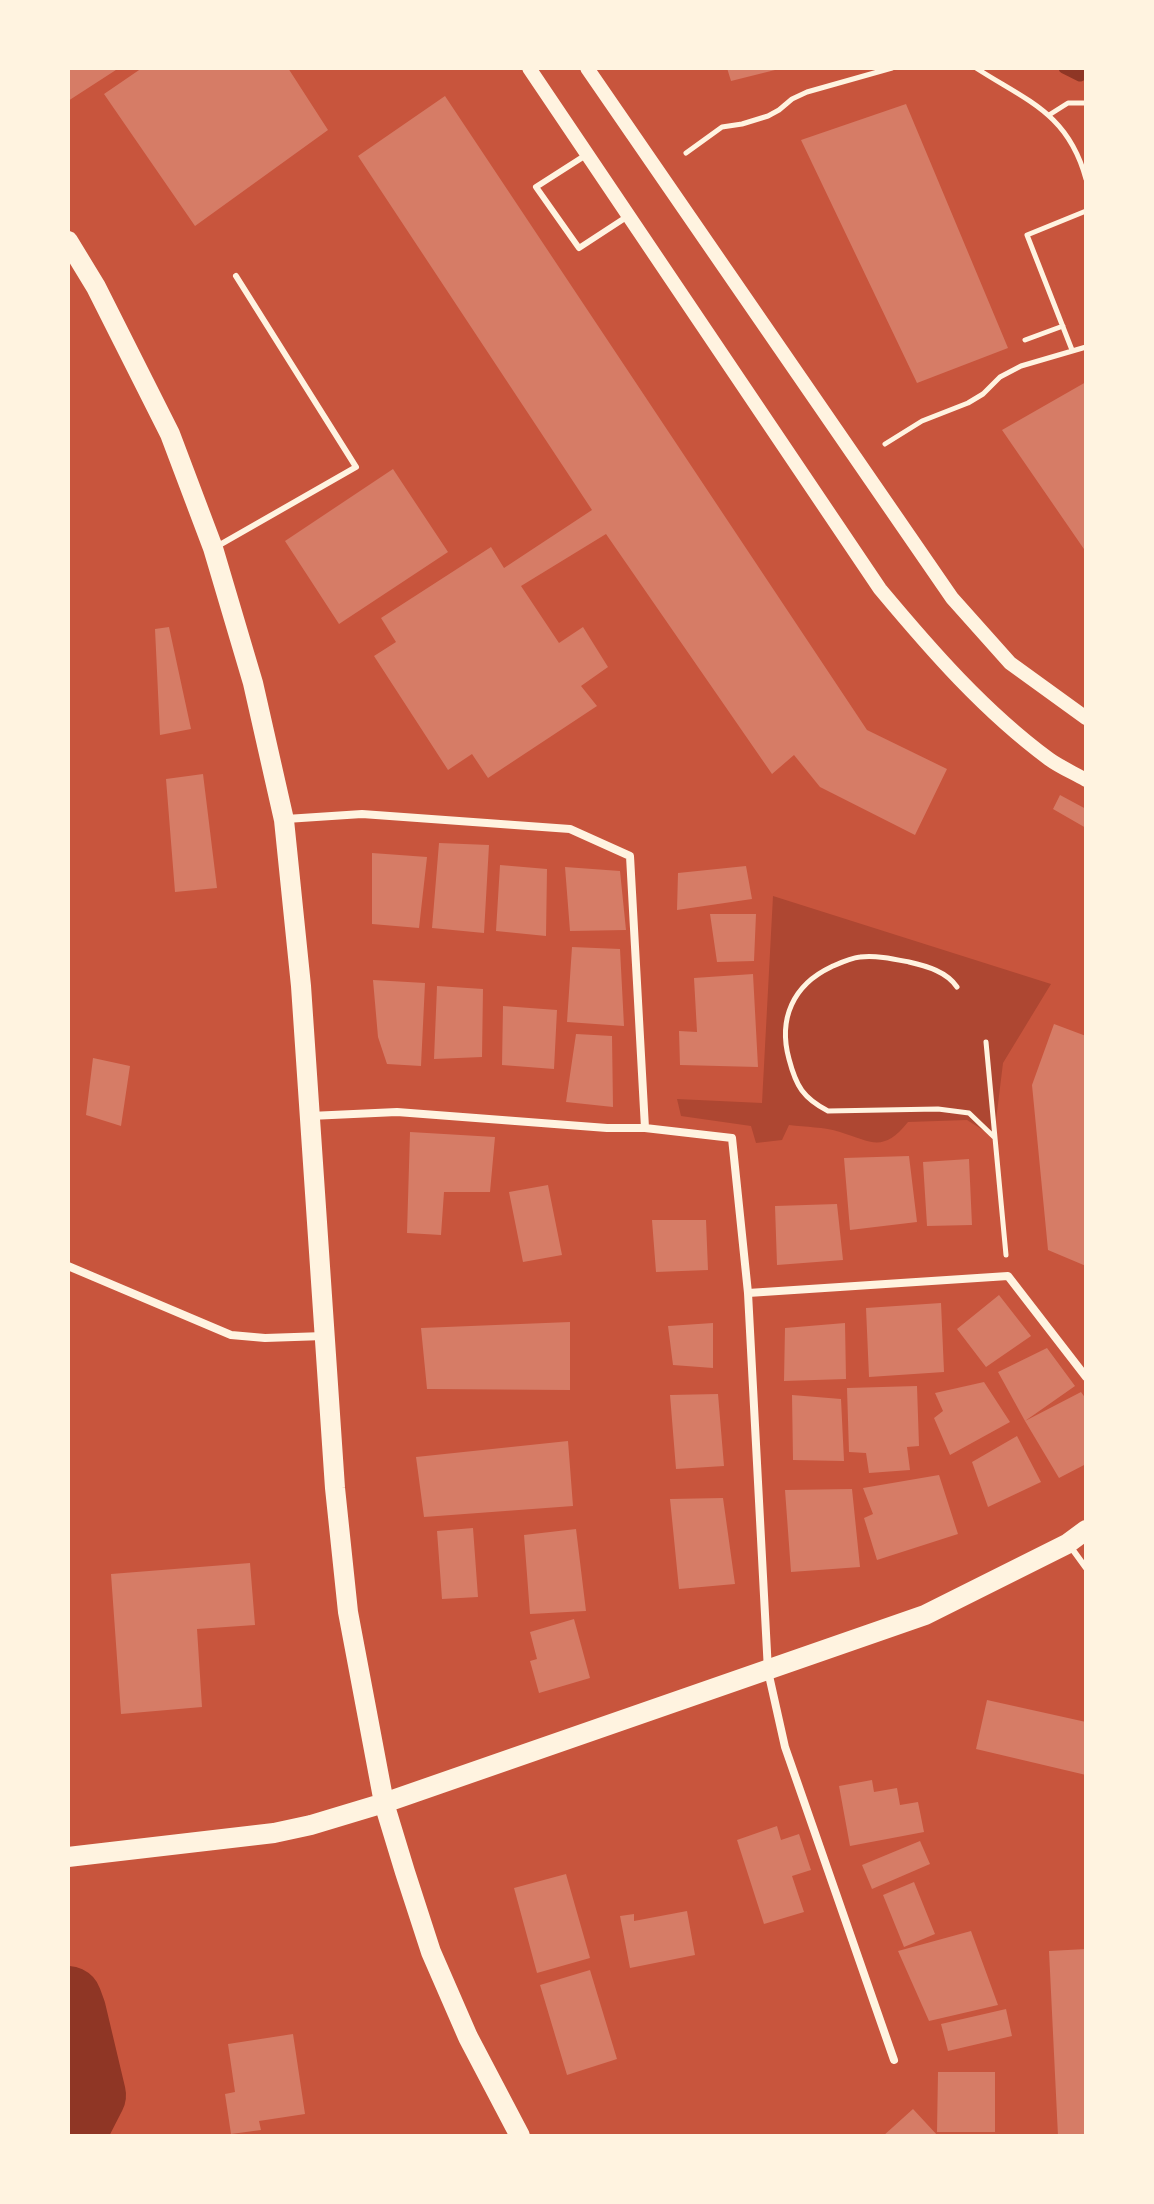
<!DOCTYPE html>
<html>
<head>
<meta charset="utf-8">
<style>
	body { margin:0 }
	#map { position:relative; width:1154px; height:2204px; overflow:hidden; background:#c8553d; font-family:Figtree,sans-serif }
	canvas { display:block }
	.frame { position:absolute; inset:0; border:70px solid #fff3e0; pointer-events:none }
</style>
</head>
<body>
<div id="map">
<canvas width="1154" height="2204"></canvas>
<div class="frame"></div>
</div>
<script>
const c = document.querySelector('canvas').getContext('2d');
c.lineJoin = 'round';
function fill(path, color) { c.fillStyle = color; c.fill(path, 'evenodd'); }
function strokePath(path, color, width, dash) { c.strokeStyle = color; c.lineWidth = width; c.lineCap = dash ? 'butt' : 'round'; c.setLineDash(dash || []); c.stroke(path); }
fill(new Path2D(`
	M 773,896 L 1051,984 L 1003,1063 L 994,1137 L 967,1120 L 908,1122 C 883,1153 872,1142 840,1132 C 824,1127 806,1127 789,1125 L 782,1140 L 756,1143 L 751,1126 L 681,1116 L 677,1099 L 762,1103 Z`), '#ae4732');
strokePath(new Path2D(`
	M 1064,68 L 1080,76 L 1086,73`), '#8f3625', 11);
strokePath(new Path2D(`
	M 68,2000 L 72,2011 L 92,2095 L 71,2136`), '#8f3625', 68);
fill(new Path2D(`
	M 68,68 L 119,68 L 68,101 Z
	M 142,68 L 288,68 L 328,130 L 195,226 L 104,94 Z
	M 727,68 L 778,68 L 779,69 L 731,81 Z
	M 445,96 L 867,730 L 947,769 L 915,835 L 820,787 L 794,755 L 772,774 L 606,534 L 521,586 L 559,643 L 583,627 L 608,667 L 581,686 L 597,706 L 488,778 L 472,754 L 448,770 L 374,656 L 396,642 L 381,618 L 491,547 L 504,568 L 592,510 L 358,156 Z
	M 906,104 L 1008,348 L 917,383 L 801,140 Z
	M 1086,382 L 1086,552 L 1002,430 Z
	M 393,469 L 448,552 L 339,624 L 285,541 Z
	M 169,627 L 191,729 L 160,735 L 155,629 Z
	M 203,774 L 217,888 L 175,892 L 166,779 Z
	M 1060,795 L 1086,809 L 1086,828 L 1053,809 Z
	M 439,843 L 489,845 L 484,933 L 432,928 Z
	M 372,853 L 427,857 L 419,928 L 372,924 Z
	M 500,865 L 547,869 L 546,936 L 496,931 Z
	M 746,866 L 752,899 L 677,910 L 678,873 Z
	M 565,867 L 620,871 L 626,930 L 570,931 Z
	M 710,914 L 756,914 L 754,961 L 717,962 Z
	M 572,947 L 620,949 L 624,1026 L 567,1022 Z
	M 753,974 L 758,1067 L 680,1065 L 679,1031 L 697,1032 L 694,978 Z
	M 373,980 L 425,983 L 421,1066 L 387,1064 L 378,1037 Z
	M 437,986 L 483,989 L 482,1057 L 434,1059 Z
	M 503,1006 L 557,1010 L 554,1069 L 502,1065 Z
	M 1054,1024 L 1086,1036 L 1086,1266 L 1048,1250 L 1032,1085 Z
	M 576,1034 L 612,1036 L 613,1107 L 566,1102 Z
	M 93,1058 L 130,1066 L 121,1126 L 86,1115 Z
	M 410,1132 L 495,1137 L 490,1192 L 444,1192 L 441,1235 L 407,1233 Z
	M 909,1156 L 917,1222 L 850,1230 L 844,1158 Z
	M 969,1159 L 972,1225 L 927,1226 L 923,1162 Z
	M 548,1185 L 562,1255 L 523,1262 L 509,1192 Z
	M 837,1204 L 843,1260 L 777,1265 L 775,1206 Z
	M 652,1220 L 706,1220 L 708,1270 L 656,1272 Z
	M 999,1295 L 1031,1336 L 986,1367 L 957,1329 Z
	M 941,1303 L 944,1372 L 869,1377 L 866,1308 Z
	M 570,1322 L 570,1390 L 427,1389 L 421,1328 Z
	M 713,1323 L 713,1368 L 673,1365 L 668,1326 Z
	M 845,1323 L 846,1379 L 784,1381 L 785,1328 Z
	M 1047,1348 L 1075,1386 L 1025,1421 L 1081,1392 L 1086,1399 L 1086,1464 L 1059,1478 L 1025,1421 L 998,1372 Z
	M 984,1382 L 1010,1422 L 950,1455 L 934,1418 L 943,1411 L 935,1393 Z
	M 917,1386 L 919,1446 L 907,1447 L 910,1470 L 869,1473 L 866,1453 L 849,1452 L 847,1388 Z
	M 718,1394 L 724,1466 L 676,1469 L 670,1395 Z
	M 792,1395 L 841,1399 L 844,1461 L 793,1460 Z
	M 1017,1436 L 1041,1482 L 988,1507 L 972,1462 Z
	M 568,1441 L 573,1506 L 424,1517 L 416,1457 Z
	M 939,1475 L 958,1534 L 877,1560 L 864,1518 L 873,1514 L 863,1488 Z
	M 852,1489 L 860,1567 L 791,1572 L 785,1490 Z
	M 723,1498 L 735,1584 L 679,1589 L 670,1499 Z
	M 473,1528 L 478,1597 L 442,1599 L 437,1531 Z
	M 576,1529 L 586,1611 L 530,1614 L 524,1535 Z
	M 250,1563 L 255,1625 L 197,1629 L 202,1707 L 121,1714 L 111,1574 Z
	M 574,1619 L 590,1678 L 539,1693 L 530,1661 L 537,1659 L 530,1632 Z
	M 987,1700 L 1086,1722 L 1086,1775 L 976,1749 Z
	M 872,1780 L 874,1792 L 897,1788 L 900,1805 L 918,1802 L 924,1832 L 850,1846 L 839,1786 Z
	M 777,1826 L 781,1840 L 799,1834 L 811,1870 L 792,1876 L 804,1912 L 764,1924 L 737,1840 Z
	M 920,1841 L 930,1864 L 872,1889 L 862,1865 Z
	M 566,1874 L 590,1958 L 537,1973 L 514,1888 Z
	M 914,1882 L 935,1934 L 904,1947 L 883,1895 Z
	M 687,1911 L 695,1955 L 630,1968 L 620,1916 L 634,1914 L 634,1921 Z
	M 971,1931 L 998,2005 L 929,2021 L 898,1951 Z
	M 1086,1949 L 1086,2136 L 1058,2136 L 1049,1951 Z
	M 590,1970 L 617,2059 L 567,2075 L 540,1985 Z
	M 1006,2009 L 1012,2036 L 948,2051 L 941,2024 Z
	M 293,2034 L 305,2114 L 259,2121 L 261,2130 L 231,2134 L 225,2094 L 235,2092 L 228,2044 Z
	M 938,2072 L 995,2072 L 995,2132 L 937,2132 Z
	M 913,2109 L 938,2136 L 883,2136 Z`), '#d67c66');
strokePath(new Path2D(`
	M 976,68 C 1027,101 1068,113 1086,179
	M 1049,115 L 1068,103 L 1086,103
	M 686,153 L 722,127 L 742,124 L 768,116 L 779,110 L 792,99 L 807,92 L 892,68
	M 1025,340 L 1063,326
	M 1072,350 L 1027,235 L 1086,211
	M 885,444 L 922,421 L 968,403 L 983,394 L 1000,377 L 1021,366 L 1086,347
	M 957,987 C 947,972 927,966 909,962 C 894,959 876,955 860,957 C 850,958 840,963 831,967 C 793,985 778,1019 789,1059 C 796,1086 803,1098 828,1111 L 938,1109 L 969,1113 L 994,1137
	M 986,1042 L 1006,1255`), '#fff3e0', 5);
strokePath(new Path2D(`
	M 586,155 L 536,187 L 579,248 L 628,216
	M 216,547 L 356,467 L 236,276
	M 1070,1546 L 1086,1568`), '#fff3e0', 6);
strokePath(new Path2D(`
	M 286,819 L 362,814 L 570,829 L 630,856 L 645,1128
	M 310,1116 L 397,1112 L 607,1128 L 645,1128 L 732,1138 L 748,1293 L 768,1671 L 785,1747 L 894,2060
	M 68,1266 L 231,1335 L 265,1338 L 324,1336
	M 748,1293 L 1008,1276 L 1086,1377`), '#fff3e0', 8);
strokePath(new Path2D(`
	M 529,68 L 880,589 C 931,650 984,711 1049,759 C 1060,767 1074,773 1086,780
	M 587,68 L 952,598 L 1010,663 L 1086,718`), '#fff3e0', 14);
strokePath(new Path2D(`
	M 68,241 L 96,287 L 170,434 L 213,548 L 253,683 L 284,820 L 301,986 L 335,1488 L 348,1612 L 384,1803 L 405,1872 L 431,1952 L 468,2037 L 520,2136
	M 68,1857 L 274,1833 L 311,1825 L 384,1803 L 925,1615 L 1067,1544 L 1086,1530`), '#fff3e0', 20);
</script>
</body>
</html>
